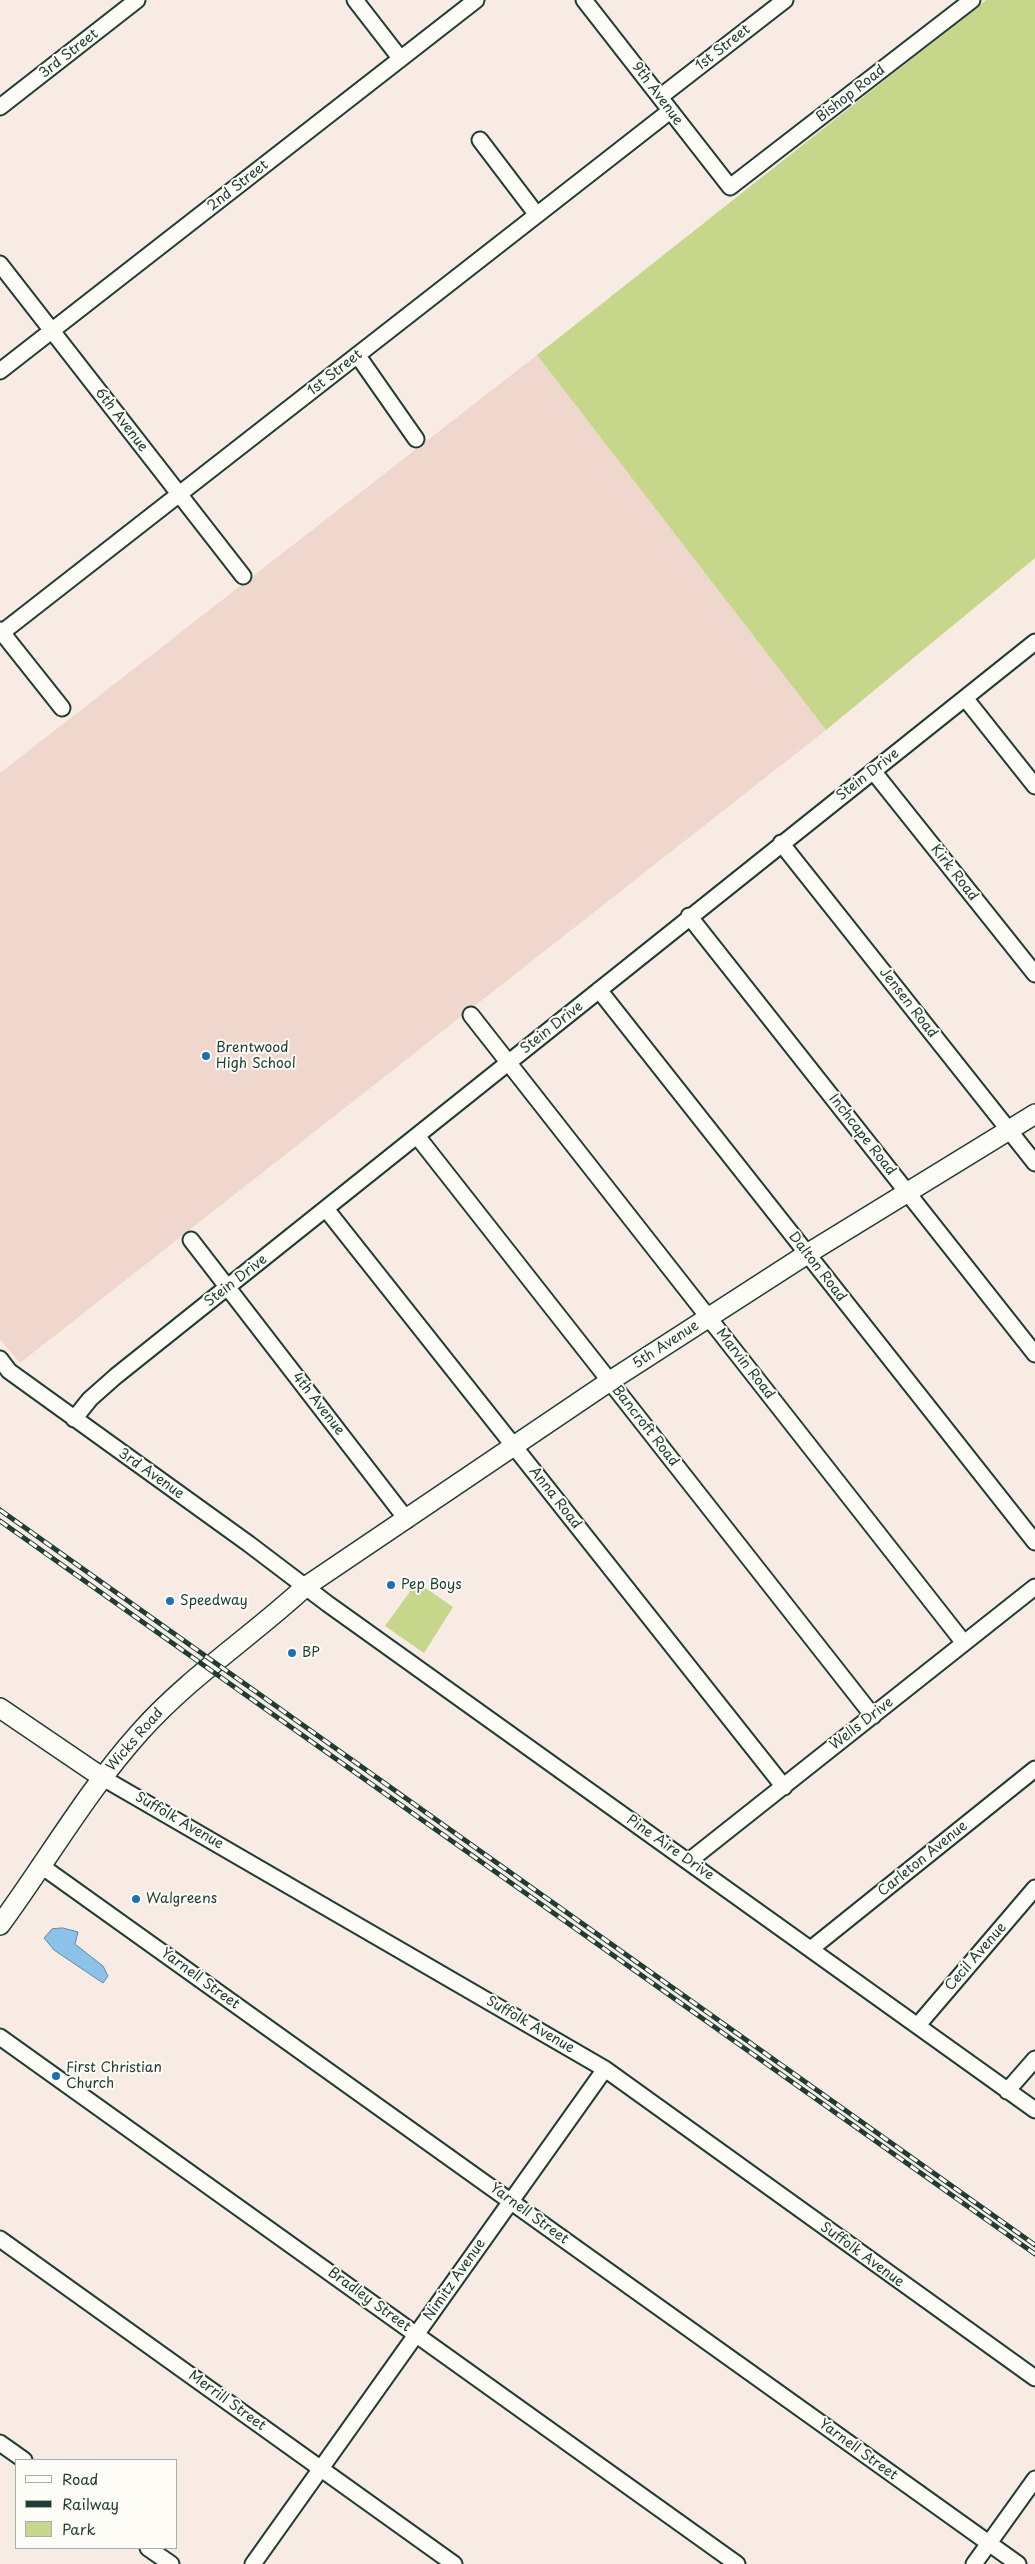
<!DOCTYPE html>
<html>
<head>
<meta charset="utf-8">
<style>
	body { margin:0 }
	#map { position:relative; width:1035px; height:2564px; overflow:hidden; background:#f7ebe4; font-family:"Playpen Sans",sans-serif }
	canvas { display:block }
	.legend { position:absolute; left:15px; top:2459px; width:162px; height:90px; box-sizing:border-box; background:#fdfcf7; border:1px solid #a4b0a9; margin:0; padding:6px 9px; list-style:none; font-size:15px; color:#1f3d34 }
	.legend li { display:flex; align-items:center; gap:10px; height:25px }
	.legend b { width:25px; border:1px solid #a4b0a9 }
</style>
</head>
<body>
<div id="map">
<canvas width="1035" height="2564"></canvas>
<ul class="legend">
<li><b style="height:6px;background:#fdfcf7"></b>Road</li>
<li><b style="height:6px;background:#1f3d34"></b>Railway</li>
<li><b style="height:14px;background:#c6d78b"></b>Park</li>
</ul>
</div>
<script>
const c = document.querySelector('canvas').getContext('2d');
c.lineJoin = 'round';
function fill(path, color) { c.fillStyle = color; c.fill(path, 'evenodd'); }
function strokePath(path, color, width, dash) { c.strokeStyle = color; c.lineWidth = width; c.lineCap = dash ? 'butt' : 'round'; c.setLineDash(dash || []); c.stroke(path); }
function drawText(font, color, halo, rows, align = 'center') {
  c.font = font + ' "Playpen Sans",sans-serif'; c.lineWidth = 4; c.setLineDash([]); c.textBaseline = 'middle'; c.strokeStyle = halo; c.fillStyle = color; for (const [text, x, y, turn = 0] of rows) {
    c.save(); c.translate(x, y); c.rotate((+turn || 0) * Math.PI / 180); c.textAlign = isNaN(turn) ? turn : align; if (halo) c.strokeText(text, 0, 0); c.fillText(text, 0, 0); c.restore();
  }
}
fill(new Path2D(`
	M 537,355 L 826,730 L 20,1363 L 0,1339 L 0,773 Z`), '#f0d7cd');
fill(new Path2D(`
	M 986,0 L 1035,0 L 1035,558 L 826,730 L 537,355 Z
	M 417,1582 L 453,1607 L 424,1653 L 385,1626 Z`), '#c6d78b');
const water = new Path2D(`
	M 63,1928 L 78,1932 L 75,1944 L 103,1966 L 108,1976 L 103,1983 L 54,1950 L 44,1938 L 52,1929 Z`);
fill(water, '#8cc1e9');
strokePath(water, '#608ca1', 1);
const minor = new Path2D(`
	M 355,0 L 400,58
	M 584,0 L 730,187 L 972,0
	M 660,97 L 785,0
	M 0,107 L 137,0
	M 480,140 L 537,215
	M 0,264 L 243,576
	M 358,356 L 416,439
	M 0,371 L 476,0
	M 0,630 L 62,708
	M 0,634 L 670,111
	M 965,698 L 1035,786
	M 873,771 L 1035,974
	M 781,843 L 1035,1163
	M 689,916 L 1035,1354
	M 599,990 L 1035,1542
	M 471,1015 L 964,1643
	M 417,1136 L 873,1716
	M 326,1209 L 784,1787
	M 191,1240 L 407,1520
	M 0,1359 L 9,1371 L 249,1544 L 328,1604 L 1035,2110
	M 74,1419 L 90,1399 L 116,1376 L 1035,642
	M 103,1778 L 605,2069 L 1035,2378
	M 689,1861 L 1035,1587
	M 40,1865 L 1018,2564
	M 812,1948 L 1035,1769
	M 918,2025 L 1035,1888
	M 0,2037 L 737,2564
	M 1007,2091 L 1035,2059
	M 0,2239 L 454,2564
	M 0,2443 L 24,2460
	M 148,2548 L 171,2564
	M 253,2564 L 605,2069
	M 974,2564 L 1035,2479`);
const major = new Path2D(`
	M 0,1708 L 103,1778
	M 0,1925 C 47,1861 87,1791 140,1732 C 189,1677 251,1637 305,1587 L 610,1381 L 807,1254 L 1035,1114`);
strokePath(minor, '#1f3d34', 19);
strokePath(major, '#1f3d34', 22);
strokePath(minor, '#fdfcf7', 15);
strokePath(major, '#fdfcf7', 19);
const rail = new Path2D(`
	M 0,1510 L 1035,2245
	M 0,1521 L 1035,2254`);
strokePath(rail, '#1f3d34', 5);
strokePath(rail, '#fdfcf7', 3, [9]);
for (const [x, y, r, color] of [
	[206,1056,5,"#1f6fb2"],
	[391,1585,5,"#1f6fb2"],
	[170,1601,5,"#1f6fb2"],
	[292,1653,5,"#1f6fb2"],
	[136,1899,5,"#1f6fb2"],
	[56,2076,5,"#1f6fb2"]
]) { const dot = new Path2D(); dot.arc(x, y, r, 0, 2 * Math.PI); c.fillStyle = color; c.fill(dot); strokePath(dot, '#fdfcf7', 2); }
drawText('14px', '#1f3d34', '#fdfcf7', [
	["1st Street",723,48,-38],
	["3rd Street",69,54,-38],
	["9th Avenue",657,94,53],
	["Bishop Road",851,94,-38],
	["2nd Street",238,186,-38],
	["1st Street",335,373,-38],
	["6th Avenue",121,420,52],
	["Stein Drive",868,775,-38],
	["Kirk Road",954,873,52],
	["Jensen Road",908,1003,52],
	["Stein Drive",552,1028,-38],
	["Inchcape Road",862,1135,52],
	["Dalton Road",817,1267,52],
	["Stein Drive",236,1281,-38],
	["5th Avenue",666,1345,-33],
	["Marvin Road",745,1364,52],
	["4th Avenue",318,1404,52],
	["Bancroft Road",645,1426,52],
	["3rd Avenue",151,1474,35],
	["Anna Road",555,1498,52],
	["Wells Drive",862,1724,-38],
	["Wicks Road",135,1740,-49],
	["Suffolk Avenue",179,1821,30],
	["Pine Aire Drive",670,1848,35],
	["Carleton Avenue",923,1859,-39],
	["Cecil Avenue",976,1957,-49],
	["Yarnell Street",200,1979,36],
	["Suffolk Avenue",530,2025,30],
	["Yarnell Street",529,2214,36],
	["Suffolk Avenue",862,2255,36],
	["Nimitz Avenue",455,2280,-55],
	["Bradley Street",369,2300,36],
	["Merrill Street",227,2401,36],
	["Yarnell Street",858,2450,36]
]);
drawText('14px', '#1f3d34', '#fdfcf7', [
	["Brentwood",216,1048],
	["High School",216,1064],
	["Pep Boys",401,1585],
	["Speedway",180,1601],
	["BP",302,1653],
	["Walgreens",146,1899],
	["First Christian",66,2068],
	["Church",66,2084]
], 'left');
</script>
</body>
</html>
